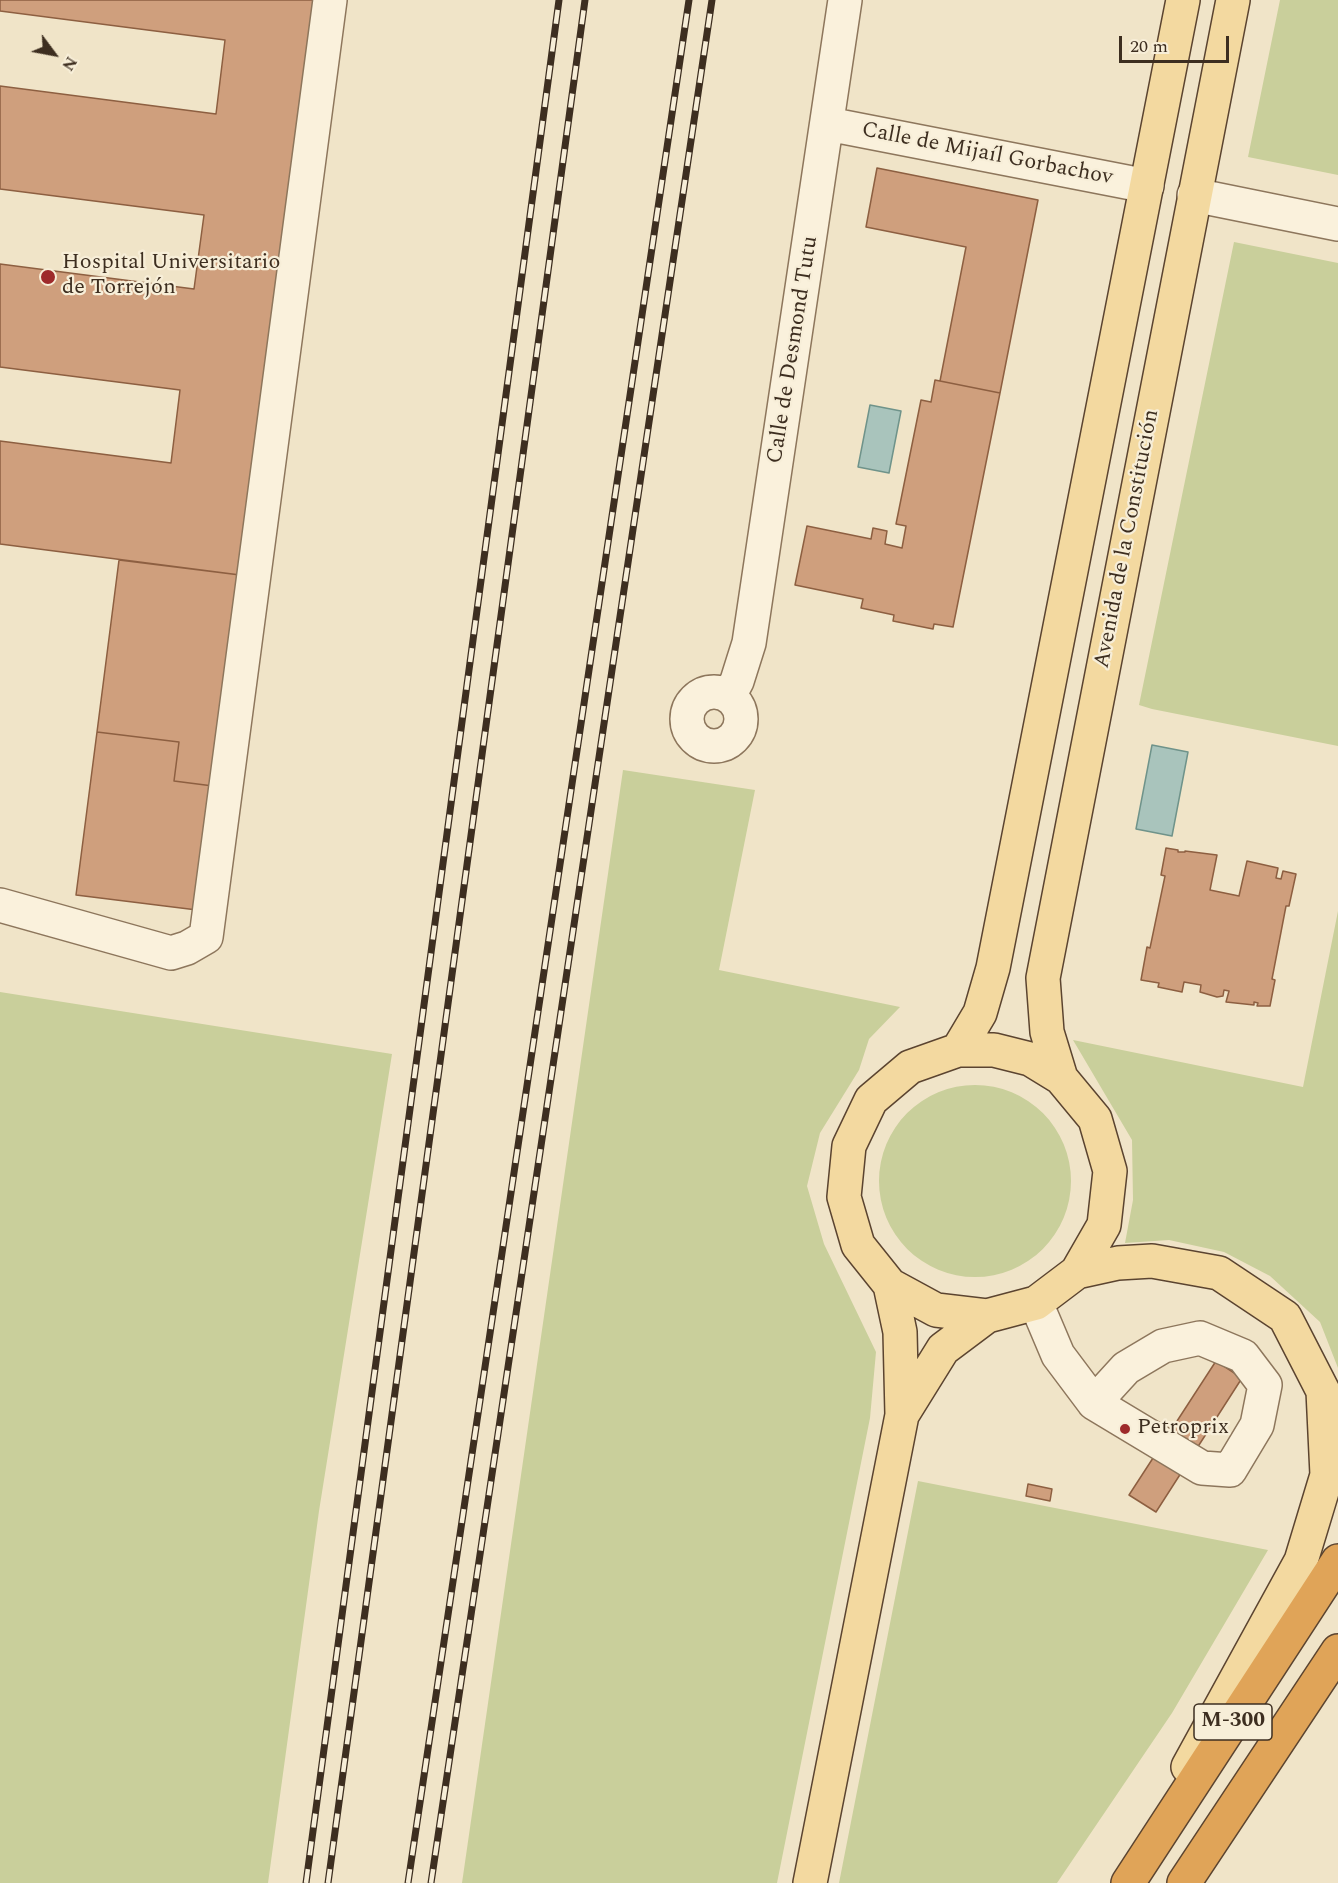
<!DOCTYPE html>
<html>
<head>
<meta charset="utf-8">
<style>
	body { margin:0 }
	#map { position:relative; width:1338px; height:1883px; overflow:hidden; background:#f0e4c8; font-family:Spectral,serif }
	canvas { display:block }
	.north { position:absolute; left:24px; top:24px; width:60px; height:60px; -webkit-text-stroke:4px #f7eed8; paint-order:stroke; rotate:122deg; font-size:16px; font-weight:700; line-height:24px; text-align:center; color:#3d2e20 }
	.north::after { content:''; display:block; margin:auto; width:21px; height:27px; background:#3d2e20; clip-path:polygon(50% 0,100% 100%,50% 72%,0 100%) }
	.scale { position:absolute; left:1119px; top:36px; width:110px; height:27px; box-sizing:border-box; border:3px solid #3d2e20; border-top:0; padding-left:8px; font-size:18px; line-height:21px; white-space:nowrap; color:#3d2e20; -webkit-text-stroke:4px #f7eed8; paint-order:stroke }
</style>
</head>
<body>
<div id="map">
<canvas width="1338" height="1883"></canvas>
<div class="north">N</div>
<div class="scale">20 m</div>
</div>
<script>
const c = document.querySelector('canvas').getContext('2d');
c.lineJoin = 'round';
function fill(path, color) { c.fillStyle = color; c.fill(path, 'evenodd'); }
function strokePath(path, color, width, dash) { c.strokeStyle = color; c.lineWidth = width; c.lineCap = dash ? 'butt' : 'round'; c.setLineDash(dash || []); c.stroke(path); }
function drawText(font, color, halo, rows, align = 'center') {
  c.font = font + ' Spectral,serif'; c.lineWidth = 4.5; c.setLineDash([]); c.textBaseline = 'middle'; c.strokeStyle = halo; c.fillStyle = color; for (const [text, x, y, turn = 0] of rows) {
    c.save(); c.translate(x, y); c.rotate((+turn || 0) * Math.PI / 180); c.textAlign = isNaN(turn) ? turn : align; if (halo) c.strokeText(text, 0, 0); c.fillText(text, 0, 0); c.restore();
  }
}
fill(new Path2D(`
	M 1280,0 L 1338,0 L 1338,175 L 1248,157 Z
	M 1234,242 L 1338,263 L 1338,746 L 1152,709 L 1139,705 Z
	M 623,770 L 755,790 L 719,970 L 900,1007 L 869,1039 L 859,1070 L 820,1133 L 807,1186 L 824,1244 L 876,1352 L 870,1418 L 777,1883 L 462,1883 Z
	M 1338,911 L 1338,1368 L 1320,1322 L 1270,1276 L 1224,1252 L 1169,1240 L 1125,1243 L 1133,1200 L 1132,1140 L 1073,1040 L 1303,1087 Z
	M 0,992 L 392,1054 L 319,1511 L 268,1883 L 0,1883 Z
	M879 1181a96 96 0 1 1 192 0a96 96 0 1 1-192 0Z
	M 918,1481 L 1268,1550 L 1172,1713 L 1057,1883 L 839,1883 Z`), '#c9cf9b');
const water = new Path2D(`
	M 870,405 L 901,411 L 889,473 L 858,467 Z
	M 1152,745 L 1188,752 L 1172,836 L 1136,829 Z`);
fill(water, '#a9c4bc');
strokePath(water, '#6f938a', 1.5);
const building = new Path2D(`
	M 0,0 L 314,0 L 240,575 L 0,544 L 0,441 L 171,463 L 180,390 L 0,367 L 0,264 L 194,289 L 204,215 L 0,189 L 0,86 L 216,114 L 225,40 L 0,11 Z
	M 877,168 L 1038,200 L 1000,393 L 940,381 L 966,247 L 866,227 Z
	M 935,380 L 1000,393 L 953,627 L 934,624 L 933,629 L 893,621 L 894,615 L 861,608 L 863,599 L 795,585 L 807,526 L 871,539 L 873,528 L 887,531 L 885,544 L 902,548 L 906,526 L 896,524 L 921,400 L 931,402 Z
	M 119,560 L 240,575 L 213,786 L 174,781 L 179,742 L 97,732 Z
	M 97,732 L 179,742 L 174,781 L 213,786 L 197,910 L 76,895 Z
	M 1166,848 L 1178,850 L 1178,852 L 1185,852 L 1185,851 L 1217,855 L 1210,890 L 1239,896 L 1247,861 L 1278,868 L 1276,878 L 1281,879 L 1283,871 L 1296,874 L 1289,906 L 1286,906 L 1272,979 L 1275,980 L 1270,1006 L 1257,1006 L 1258,1003 L 1254,1002 L 1254,1005 L 1226,1002 L 1229,991 L 1224,990 L 1223,996 L 1217,997 L 1200,992 L 1201,985 L 1184,982 L 1182,992 L 1158,987 L 1159,983 L 1141,980 L 1147,947 L 1150,948 L 1165,876 L 1161,875 Z
	M 1216,1361 L 1242,1378 L 1156,1512 L 1129,1495 Z
	M 1028,1484 L 1052,1489 L 1050,1501 L 1026,1496 Z`);
fill(building, '#cf9f7d');
strokePath(building, '#8d5f41', 1.5);
const minor = new Path2D(`
	M 828,124 L 1147,186
	M 1194,195 L 1338,224
	M687 719a27 27 0 1 1 54 0a27 27 0 1 1-54 0Z
	M 729,696 L 737,681 L 749,643 L 845,0
	M 0,905 L 171,953 L 187,948 L 206,937 L 330,0
	M 1036,1303 L 1058,1355 L 1094,1403 L 1202,1468 L 1230,1470 L 1257,1425 L 1265,1385 L 1243,1356 L 1200,1338 L 1163,1346 L 1126,1368 L 1094,1403`);
const major = new Path2D(`
	M 958,1050 L 980,1013 L 993,968 L 1183,0
	M 1061,1078 L 1047,1032 L 1043,978 L 1233,0
	M 1077,1272 L 1118,1263 L 1152,1261 L 1219,1273 L 1285,1317 L 1323,1391 L 1327,1475 L 1301,1561 L 1188,1767
	M 902,1415 L 943,1349 L 987,1316 L 1036,1303 L 1077,1272 L 1104,1225 L 1110,1171 L 1095,1119 L 1061,1078 L 1030,1059 L 994,1050 L 958,1050 L 910,1067 L 871,1100 L 849,1146 L 844,1197 L 858,1245 L 890,1285 L 936,1310 L 987,1316
	M 810,1883 L 902,1415 L 900,1332 L 890,1285`);
const highway = new Path2D(`
	M 1128,1883 L 1338,1561
	M 1184,1883 L 1338,1651`);
strokePath(minor, '#8d765c', 36);
strokePath(major, '#5b4430', 36);
strokePath(highway, '#5b4430', 36);
strokePath(minor, '#faf1dc', 33);
strokePath(major, '#f3d9a0', 33);
strokePath(highway, '#e0a458', 33);
const rail = new Path2D(`
	M 306,1883 L 559,0
	M 328,1883 L 585,0
	M 408,1883 L 689,0
	M 431,1883 L 712,0`);
strokePath(rail, '#3d2e20', 7);
strokePath(rail, '#f7eed8', 4.5, [14]);
for (const [x, y, r, color] of [
	[48,277,8,"#9e2a2b"],
	[1125,1429,6,"#9e2a2b"]
]) { const dot = new Path2D(); dot.arc(x, y, r, 0, 2 * Math.PI); c.fillStyle = color; c.fill(dot); strokePath(dot, '#f7eed8', 2); }
for (const [x, y, w] of [
	[1233,1722,78]
]) { const box = new Path2D(); box.roundRect(x - w / 2, y - 18, w, 36, 4.5); c.fillStyle = '#f7eed8'; c.fill(box); strokePath(box, '#3d2e20', 1.5); }
drawText('bold 21px', '#3d2e20', null, [
	["M-300",1233,1722]
]);
drawText('22px', '#3d2e20', '#f7eed8', [
	["Calle de Mijaíl Gorbachov",987,155,11],
	["Calle de Desmond Tutu",794,350,-81],
	["Avenida de la Constitución",1128,539,-79]
]);
drawText('22px', '#3d2e20', '#f7eed8', [
	["Hospital Universitario",62,264],
	["de Torrejón",62,289],
	["Petroprix",1137,1429]
], 'left');
</script>
</body>
</html>
